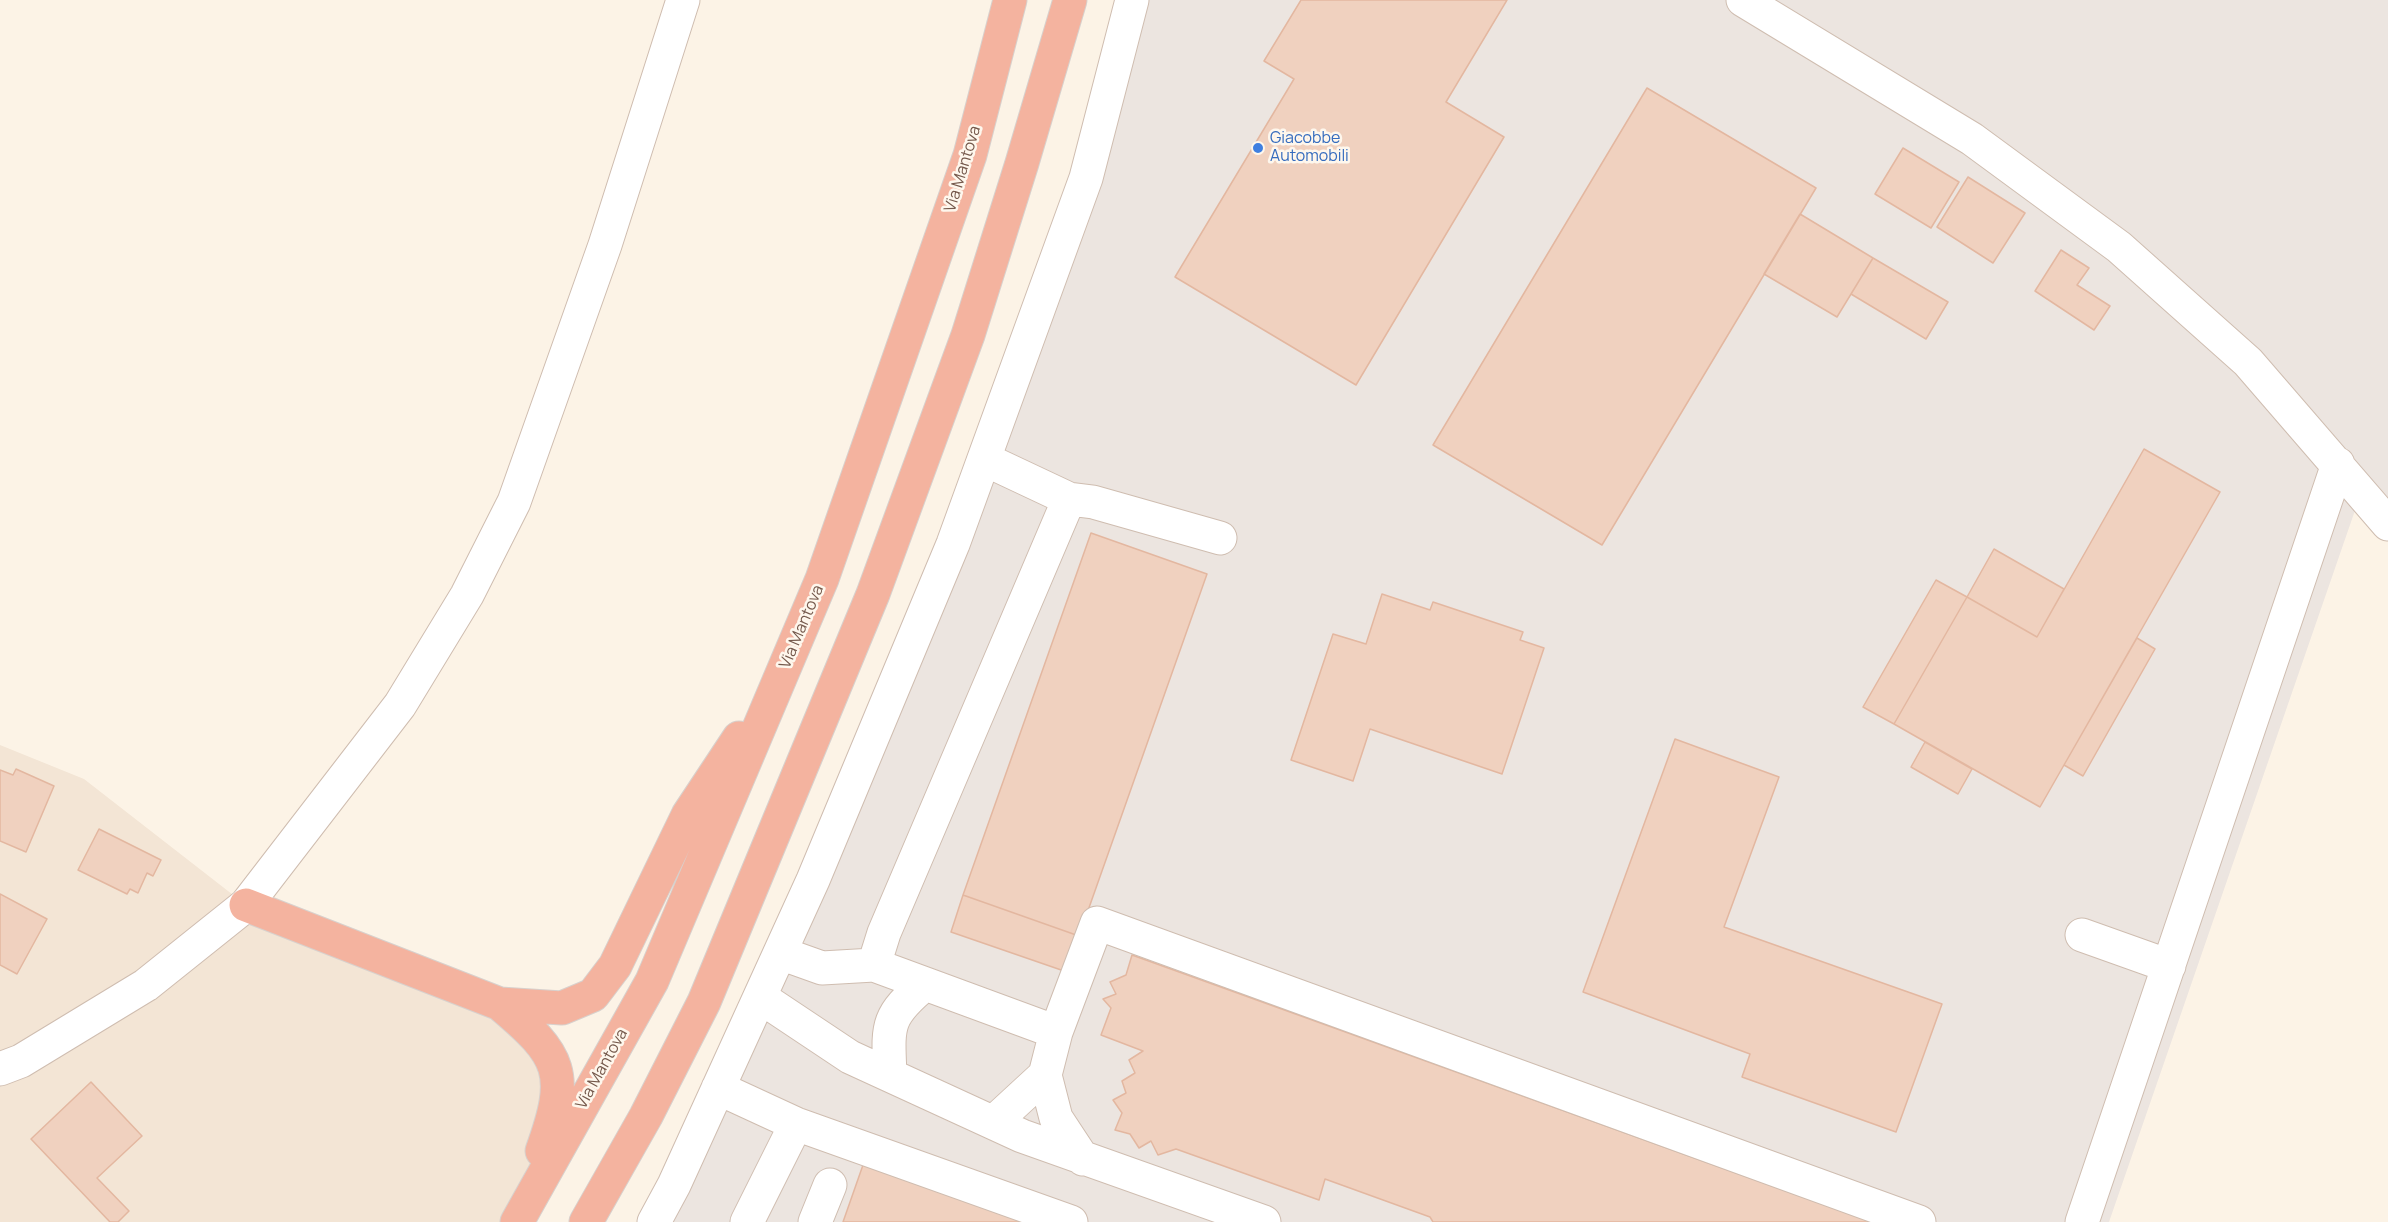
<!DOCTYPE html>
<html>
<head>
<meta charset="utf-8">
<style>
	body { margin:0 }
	canvas { display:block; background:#fcf3e6 }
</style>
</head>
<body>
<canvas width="2388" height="1222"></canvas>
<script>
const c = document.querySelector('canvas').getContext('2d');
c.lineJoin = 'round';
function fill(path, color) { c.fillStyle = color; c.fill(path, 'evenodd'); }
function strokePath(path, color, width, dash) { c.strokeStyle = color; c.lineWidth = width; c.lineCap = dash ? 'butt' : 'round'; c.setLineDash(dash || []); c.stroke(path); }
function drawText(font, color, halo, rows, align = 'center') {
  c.font = font + ' Manrope,sans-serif'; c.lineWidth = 5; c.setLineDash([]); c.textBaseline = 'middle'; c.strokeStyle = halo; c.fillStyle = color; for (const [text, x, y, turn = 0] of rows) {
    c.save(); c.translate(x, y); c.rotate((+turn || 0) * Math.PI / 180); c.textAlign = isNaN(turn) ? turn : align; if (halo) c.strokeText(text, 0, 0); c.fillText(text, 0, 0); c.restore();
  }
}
fill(new Path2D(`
	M 0,745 L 84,779 L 246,905 L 500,1004 L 559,1089 L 516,1222 L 0,1222 Z`), '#f3e5d5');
fill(new Path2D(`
	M 1132,0 L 2388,0 L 2388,524 L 2361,493 L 2109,1222 L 654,1222 L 953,544 Z`), '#ece5e0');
const building = new Path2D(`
	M 1301,0 L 1507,0 L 1446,102 L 1504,137 L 1356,385 L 1175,277 L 1294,79 L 1264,61 Z
	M 1647,88 L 1816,188 L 1602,545 L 1433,445 Z
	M 1903,148 L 1959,182 L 1931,228 L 1875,194 Z
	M 1968,177 L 2025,213 L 1993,263 L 1937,227 Z
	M 1800,214 L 1873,258 L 1837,317 L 1764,274 Z
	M 2061,250 L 2089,268 L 2077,285 L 2110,306 L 2094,330 L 2035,291 Z
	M 1873,258 L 1948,302 L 1926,339 L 1851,294 Z
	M 2144,449 L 2220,492 L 2040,807 L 1894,724 L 1967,597 L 2037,637 Z
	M 1091,533 L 1207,574 L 1079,936 L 963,895 Z
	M 1994,549 L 2064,589 L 2037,637 L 1967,597 Z
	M 1936,580 L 1967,597 L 1894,724 L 1863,707 Z
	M 1382,594 L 1430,610 L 1433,602 L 1523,632 L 1520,640 L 1544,648 L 1502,774 L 1370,729 L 1353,781 L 1291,760 L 1333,634 L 1366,644 Z
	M 2137,638 L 2155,649 L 2083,776 L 2064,765 Z
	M 1675,739 L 1779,777 L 1724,927 L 1942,1004 L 1896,1132 L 1742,1077 L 1750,1054 L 1583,992 Z
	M 1925,742 L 1972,769 L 1958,794 L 1911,767 Z
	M 16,769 L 54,786 L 26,852 L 0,841 L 0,770 L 13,775 Z
	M 99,829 L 161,860 L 153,876 L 147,873 L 138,893 L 130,889 L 127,894 L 78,870 Z
	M 0,894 L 47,919 L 17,974 L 0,965 Z
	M 963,895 L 1079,936 L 1067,972 L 951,932 Z
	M 1132,955 L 1872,1222 L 1433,1222 L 1430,1217 L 1325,1179 L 1319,1200 L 1176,1149 L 1158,1155 L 1151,1141 L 1139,1148 L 1130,1134 L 1115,1130 L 1122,1113 L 1113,1100 L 1126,1093 L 1122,1081 L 1135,1073 L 1129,1060 L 1143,1051 L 1101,1035 L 1111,1008 L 1103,999 L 1116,994 L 1110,982 L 1126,975 Z
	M 91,1082 L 142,1136 L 97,1178 L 129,1211 L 118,1222 L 110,1222 L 31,1139 Z
	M 863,1165 L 1024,1222 L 843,1222 Z`);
fill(building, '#f0d1bf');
strokePath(building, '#e3b7a0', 1.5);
const minor = new Path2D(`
	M 1743,0 L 1972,139 L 2119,247 L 2248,362 L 2388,524
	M 984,459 L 1069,499 L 1093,502 L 1220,538
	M 2082,935 L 2169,966
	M 780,953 L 822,968 L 874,965 L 1056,1032
	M 874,965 L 884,933 L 1069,499
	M 760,997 L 850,1057 L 1022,1136 L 1264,1222
	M 0,1069 L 21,1061 L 146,985 L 246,905 L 400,705 L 467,595 L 514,502 L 605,245 L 683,0
	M 890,1075 C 888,1026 885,1017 925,984
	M 718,1088 L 796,1124 L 1071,1222
	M 994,1122 L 1045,1075
	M 1083,1159 L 1056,1118 L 1045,1075 L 1056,1032 L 1097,923 L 1919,1222
	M 654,1222 L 674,1185 L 813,880 L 953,544 L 1086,178 L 1132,0
	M 747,1222 L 796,1124
	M 815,1222 L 830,1185
	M 2082,1222 L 2338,464`);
const highway = new Path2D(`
	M 246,905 L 500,1004 L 562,1008 L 593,995 L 615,966 L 688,815 L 739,738
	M 500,1004 C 562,1056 570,1073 542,1151
	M 517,1222 L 652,981 L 822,579 L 970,155 L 1010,0
	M 586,1222 L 646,1116 L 704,1002 L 873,594 L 968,335 L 1022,163 L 1070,0`);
strokePath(minor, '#cfbdb0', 35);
strokePath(highway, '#d8d1cd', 35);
strokePath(minor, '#fff', 33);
strokePath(highway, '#f4b39f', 33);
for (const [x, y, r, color] of [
	[1258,148,6,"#3f7fe0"]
]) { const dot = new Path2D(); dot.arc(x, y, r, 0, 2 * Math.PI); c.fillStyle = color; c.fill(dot); strokePath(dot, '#fef7ed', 2); }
drawText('16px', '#366cbe', '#fef7ed', [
	["Giacobbe",1270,139],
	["Automobili",1270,157]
], 'left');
drawText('16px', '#75594c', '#fef7ed', [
	["Via Mantova",963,169,-73],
	["Via Mantova",802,627,-67],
	["Via Mantova",602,1069,-61]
]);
</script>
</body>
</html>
